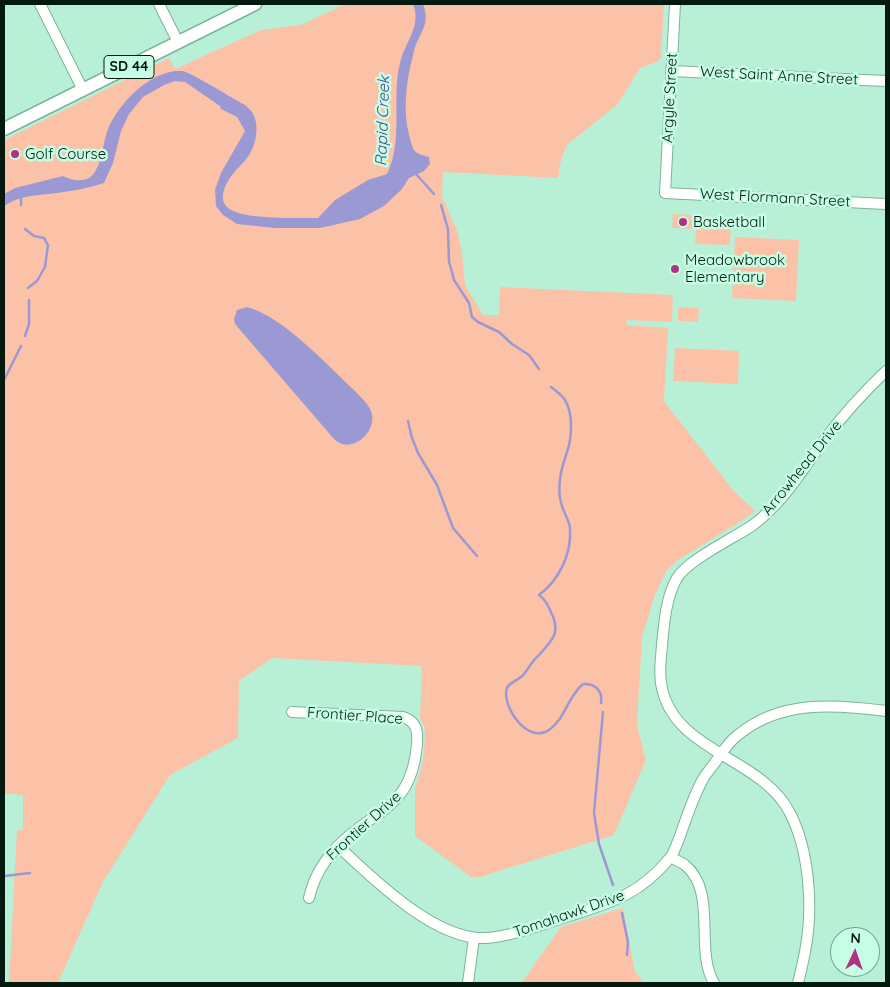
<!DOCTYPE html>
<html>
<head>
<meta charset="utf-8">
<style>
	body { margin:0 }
	#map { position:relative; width:890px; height:987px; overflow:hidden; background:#b8f0d7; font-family:Quicksand,sans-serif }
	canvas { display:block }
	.frame { position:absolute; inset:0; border:5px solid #041a11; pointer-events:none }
	.north { position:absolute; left:830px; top:927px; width:50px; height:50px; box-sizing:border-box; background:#c5fee4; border:1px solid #78a390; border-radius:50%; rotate:3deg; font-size:14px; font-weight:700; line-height:20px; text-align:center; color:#041a11 }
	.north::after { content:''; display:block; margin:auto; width:18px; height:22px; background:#b03383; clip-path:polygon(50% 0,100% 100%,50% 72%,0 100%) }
</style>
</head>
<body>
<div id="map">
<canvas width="890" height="987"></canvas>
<div class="frame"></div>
<div class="north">N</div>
</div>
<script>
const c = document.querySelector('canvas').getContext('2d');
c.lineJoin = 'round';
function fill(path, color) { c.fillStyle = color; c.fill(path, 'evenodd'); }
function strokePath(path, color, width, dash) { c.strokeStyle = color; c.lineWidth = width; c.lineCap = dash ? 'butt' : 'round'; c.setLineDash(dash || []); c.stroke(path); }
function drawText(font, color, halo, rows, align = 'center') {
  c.font = font + ' Quicksand,sans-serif'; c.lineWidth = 5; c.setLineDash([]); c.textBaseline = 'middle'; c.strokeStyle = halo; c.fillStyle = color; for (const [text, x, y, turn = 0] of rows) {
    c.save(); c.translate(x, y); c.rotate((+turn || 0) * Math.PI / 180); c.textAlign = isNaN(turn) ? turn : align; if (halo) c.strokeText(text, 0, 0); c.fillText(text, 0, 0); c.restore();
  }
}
fill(new Path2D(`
	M 345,4 L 664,4 L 661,58 L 657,62 L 640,68 L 618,104 L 568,144 C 561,155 560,165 558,178 L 443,172 L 442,196 L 458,233 L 462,253 L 465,285 L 483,315 L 499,315 L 500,287 L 673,295 L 672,322 L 627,320 L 626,325 L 668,328 L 664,401 L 733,490 L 755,511 L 743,520 L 678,560 L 666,571 L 655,595 L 642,637 L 637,725 L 646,760 L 614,835 L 480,877 L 471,877 L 415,836 L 415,789 L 423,761 L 425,737 L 424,726 L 420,719 L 422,666 L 272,658 L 239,681 L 238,738 L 170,775 L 103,882 L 58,983 L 9,983 L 17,830 L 23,830 L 23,795 L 4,793 L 4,140 L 169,58 L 175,69 L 261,30 L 301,25 Z
	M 673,214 L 694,215 L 693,229 L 672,228 Z
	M 697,216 L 731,218 L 730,245 L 695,244 Z
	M 735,237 L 799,240 L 796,301 L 732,298 Z
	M 678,307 L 699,308 L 698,322 L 678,321 Z
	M 675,348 L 739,351 L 738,384 L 673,381 Z
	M 623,908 L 635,972 L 644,983 L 523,983 L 523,981 L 561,927 Z`), '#fbc2a8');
fill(new Path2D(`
	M 413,4 L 423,4 C 431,26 419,32 414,51 C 407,78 402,107 409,135 C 414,151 412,153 429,157 L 430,164 L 424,171 L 409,178 L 402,189 L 384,206 L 360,219 L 320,228 L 275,228 L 237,224 L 223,215 L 216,206 L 215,190 L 221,173 L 245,131 L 237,117 L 221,109 L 220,106 L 185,82 L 175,81 L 164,85 L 143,97 L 129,114 L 121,131 L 113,163 L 104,183 C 88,188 73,191 57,193 C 35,196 24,194 4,206 L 4,194 L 15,188 L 63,176 C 74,182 90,183 96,170 C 103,158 103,142 108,129 C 119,103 151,69 182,71 C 189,71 235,100 245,105 C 248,108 252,111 253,114 C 260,127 256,146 247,158 C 243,164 236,169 232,175 C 226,183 218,198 227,207 C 239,220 299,218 318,218 L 335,200 L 368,180 L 387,174 C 404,139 391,100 400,63 C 405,41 422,27 413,4 Z
	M 247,307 C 284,317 327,365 356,392 C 361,398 368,403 371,411 C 379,431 351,456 334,439 L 235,324 L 234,319 L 237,310 Z`), '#9b99d3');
strokePath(new Path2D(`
	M 415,173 L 434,194
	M 21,205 L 21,197
	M 441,205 L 448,229 L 449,262 L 452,272 L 454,280 L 469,303 L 472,317 L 478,322 L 499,332 L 512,344 L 529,355 L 539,369
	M 25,229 L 34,236 L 44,238 L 48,245 L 45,267 L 37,281 L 28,288
	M 25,336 L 29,324 L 29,300
	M 4,380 L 21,346
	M 551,387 C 556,391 562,395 565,400 C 573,413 572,435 568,449 C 565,459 561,468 560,479 C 559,487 559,498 562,506 C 564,513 569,520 570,528 C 572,554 559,580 539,595 C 546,600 547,604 550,610 C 562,633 553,639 538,656 C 532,661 529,668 524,674 C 520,680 509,682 507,688 C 501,705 527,745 549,730 C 565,719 568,696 583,684 C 595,683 603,691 601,703
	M 408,421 L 412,438 L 418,453 L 437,485 L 453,528 L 477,556
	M 603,712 L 594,813 L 599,844 L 613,885
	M 4,876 L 30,873
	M 622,913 L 628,942 L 627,955`), '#9b99d3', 2.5);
const minor = new Path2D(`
	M 40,4 L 83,90
	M 159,4 L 178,42
	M 675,4 L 665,193 L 886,204
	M 671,71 L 886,81
	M 292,712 L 403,717 C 417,722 418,731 417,744 C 411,812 374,807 336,848 C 322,864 314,877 309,898
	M 338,846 C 373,879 436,941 486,938 C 514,936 542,924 569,916 C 612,902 639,895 669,859 C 674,854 676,845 679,839 C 686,819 693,797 703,779 C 706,774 710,769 714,764 C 721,754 728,742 738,735 C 780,700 835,704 886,711
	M 671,857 C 675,860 681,862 685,865 C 718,892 694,949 714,983
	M 468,983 L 474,938
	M 798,983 C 801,971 804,958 806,946 C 813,905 809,850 790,813 C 761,756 671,752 661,683 C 659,671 661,658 662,645 C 664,623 666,597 677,578 C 688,560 734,538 753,525 C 783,503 803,469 825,439 C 843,415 864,392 886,371`);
const major = new Path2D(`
	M 4,129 L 255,4`);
strokePath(minor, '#7cb39b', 12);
strokePath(major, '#7cb39b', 15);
strokePath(minor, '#fff', 10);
strokePath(major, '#fff', 12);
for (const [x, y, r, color] of [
	[15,154,5,"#b03383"],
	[683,222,5,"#b03383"],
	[675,269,5,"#b03383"]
]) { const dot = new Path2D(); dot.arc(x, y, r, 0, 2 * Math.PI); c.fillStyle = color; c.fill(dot); strokePath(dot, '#c5fee4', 2); }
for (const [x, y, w] of [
	[129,67,50]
]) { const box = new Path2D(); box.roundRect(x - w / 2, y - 11.5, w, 23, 4); c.fillStyle = '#c5fee4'; c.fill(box); strokePath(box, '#041a11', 1); }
drawText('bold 14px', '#041a11', null, [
	["SD 44",129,67]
]);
drawText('15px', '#041a11', '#c5fee4', [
	["West Saint Anne Street",779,76,3],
	["Argyle Street",670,98,-87],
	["West Flormann Street",775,198,3],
	["Arrowhead Drive",802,468,-51],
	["Frontier Place",355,716,4],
	["Frontier Drive",364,826,-42],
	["Tomahawk Drive",569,914,-19]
]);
drawText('15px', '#041a11', '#c5fee4', [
	["Golf Course",25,154],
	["Basketball",693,222],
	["Meadowbrook",685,260],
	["Elementary",685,277]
], 'left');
drawText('italic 16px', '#4f478f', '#c5fee4', [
	["Rapid Creek",383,121,-88]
]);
</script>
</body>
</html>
